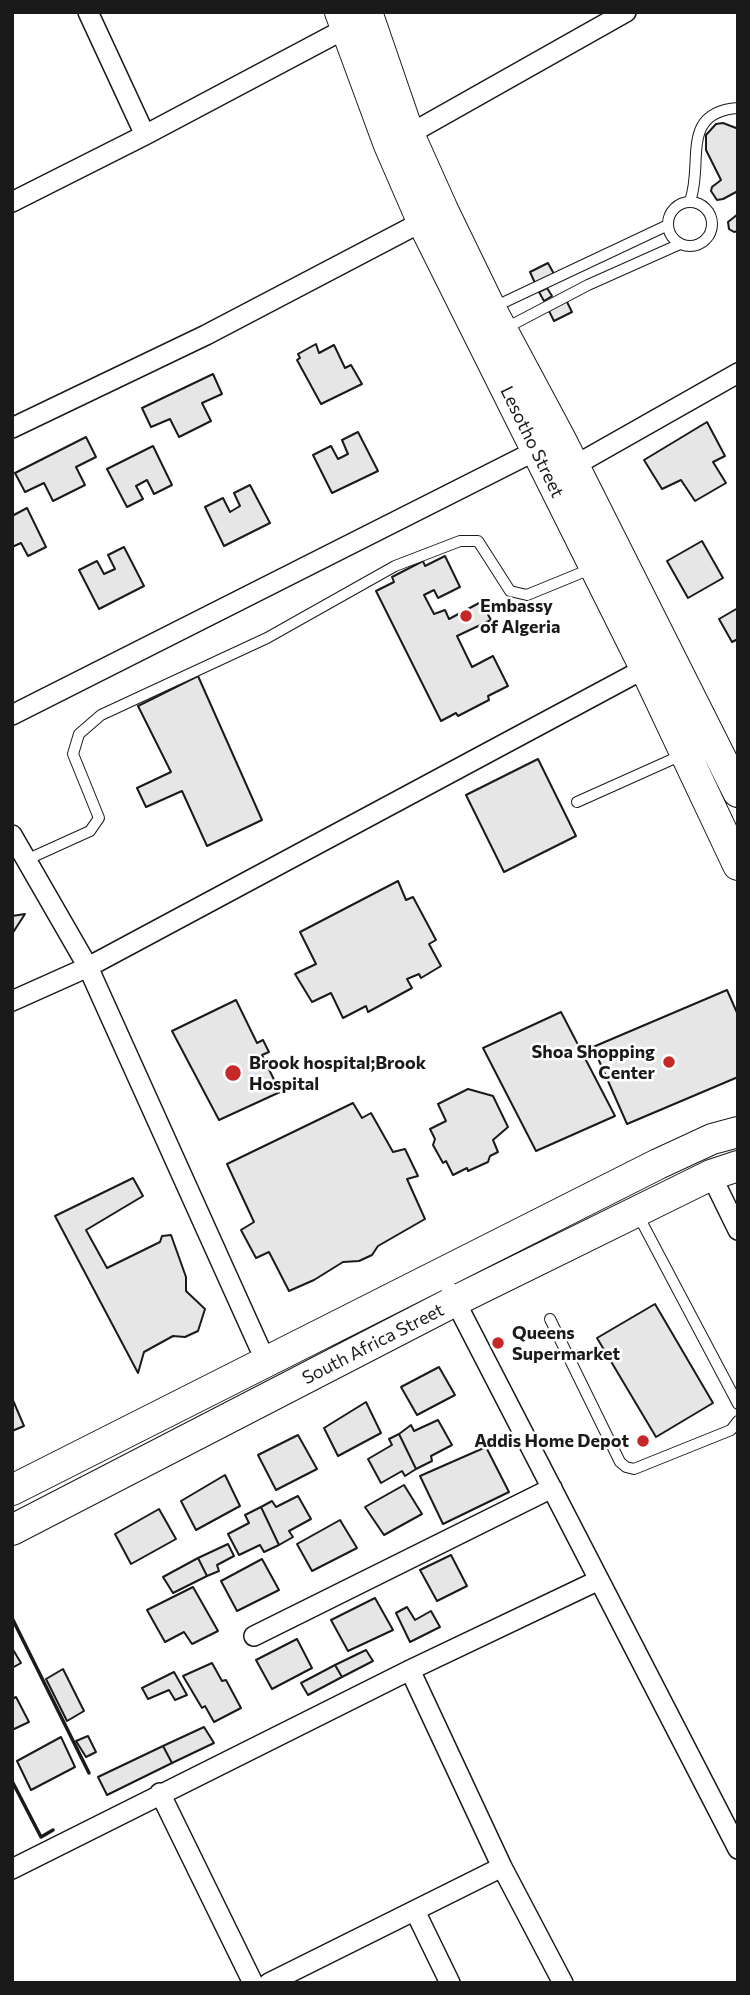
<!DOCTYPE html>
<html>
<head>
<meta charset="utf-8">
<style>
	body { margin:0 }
	#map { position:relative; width:750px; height:1995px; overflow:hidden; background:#fff; font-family:Commissioner,sans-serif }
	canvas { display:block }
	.frame { position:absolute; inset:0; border:14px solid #1a1a1a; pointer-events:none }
</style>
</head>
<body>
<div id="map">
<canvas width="750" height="1995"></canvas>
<div class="frame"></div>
</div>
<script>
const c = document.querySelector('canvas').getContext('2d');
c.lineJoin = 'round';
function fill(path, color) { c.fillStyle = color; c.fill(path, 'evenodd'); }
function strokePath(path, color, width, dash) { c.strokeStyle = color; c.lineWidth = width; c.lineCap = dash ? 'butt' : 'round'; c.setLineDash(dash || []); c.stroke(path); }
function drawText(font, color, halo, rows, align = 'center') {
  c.font = font + ' Commissioner,sans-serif'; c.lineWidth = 5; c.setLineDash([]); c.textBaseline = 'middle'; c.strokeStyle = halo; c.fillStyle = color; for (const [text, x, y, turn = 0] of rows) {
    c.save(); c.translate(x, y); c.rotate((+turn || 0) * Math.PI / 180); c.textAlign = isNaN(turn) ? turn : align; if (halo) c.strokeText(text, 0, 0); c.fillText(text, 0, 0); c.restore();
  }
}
const building = new Path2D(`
	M 723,123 L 736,128 L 738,126 L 738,191 L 723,199 L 717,200 L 711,191 L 712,187 L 721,180 L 706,150 L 706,135 L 716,124 Z
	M 738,214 L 738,231 L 734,232 L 729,229 L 728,222 Z
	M 548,263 L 554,274 L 535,283 L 530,272 Z
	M 547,288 L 552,296 L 544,301 L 539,292 Z
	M 566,300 L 572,312 L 554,321 L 548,309 Z
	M 316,344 L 319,353 L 334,345 L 345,368 L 351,365 L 362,384 L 321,404 L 297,360 L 300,358 L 298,354 Z
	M 213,374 L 222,394 L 202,403 L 211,421 L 179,437 L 170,419 L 151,427 L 142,408 Z
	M 707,422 L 725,456 L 713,462 L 726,483 L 695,501 L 681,480 L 662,489 L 644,460 Z
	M 358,432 L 378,471 L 332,493 L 313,455 L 331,446 L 338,459 L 348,454 L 342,440 Z
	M 86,437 L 96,457 L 76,467 L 85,485 L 53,501 L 44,483 L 25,492 L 15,473 Z
	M 153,446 L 172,485 L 154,494 L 147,480 L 136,486 L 143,499 L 127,507 L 107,469 Z
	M 250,485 L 270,523 L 224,546 L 205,507 L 223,498 L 230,512 L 240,506 L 234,493 Z
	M 27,508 L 46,547 L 28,556 L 21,543 L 12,547 L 12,516 Z
	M 702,541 L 723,578 L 688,598 L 667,561 Z
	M 124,547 L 144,586 L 99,609 L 79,570 L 97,561 L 104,574 L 115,569 L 108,555 Z
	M 445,556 L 460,587 L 438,598 L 434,590 L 424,595 L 434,614 L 445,610 L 449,619 L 481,602 L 491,620 L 457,636 L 472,667 L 493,656 L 508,686 L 488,696 L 489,700 L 458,716 L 456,713 L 441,721 L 376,591 L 394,582 L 392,577 L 423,561 L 425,566 Z
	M 738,608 L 738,639 L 732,642 L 719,619 Z
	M 198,676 L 262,820 L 207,846 L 182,791 L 146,807 L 137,788 L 171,772 L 138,706 Z
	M 538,759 L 576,836 L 504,872 L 466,795 Z
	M 398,881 L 406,900 L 413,897 L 436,940 L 429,944 L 441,966 L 421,978 L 419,974 L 407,979 L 412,988 L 368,1012 L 366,1006 L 343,1018 L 331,993 L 312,1002 L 295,974 L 316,964 L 300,932 Z
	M 25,914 L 12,934 L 12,916 Z
	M 727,990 L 738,1015 L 738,1077 L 627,1124 L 593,1047 Z
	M 236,1000 L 257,1043 L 263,1040 L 269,1052 L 262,1055 L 280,1092 L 219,1120 L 172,1031 Z
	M 561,1012 L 615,1116 L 536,1151 L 483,1048 Z
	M 468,1089 L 493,1096 L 508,1127 L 493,1140 L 498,1152 L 490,1156 L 488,1162 L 468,1171 L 467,1168 L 453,1175 L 446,1161 L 443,1163 L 433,1145 L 435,1139 L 430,1129 L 446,1121 L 438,1104 Z
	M 353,1103 L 362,1118 L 371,1113 L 393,1152 L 405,1149 L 418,1176 L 407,1179 L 425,1219 L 378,1246 L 372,1255 L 359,1261 L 343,1262 L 314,1280 L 289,1291 L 269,1252 L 256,1258 L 241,1230 L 254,1222 L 227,1164 Z
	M 133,1178 L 143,1196 L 86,1230 L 107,1268 L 160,1242 L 162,1236 L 171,1235 L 186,1277 L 186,1291 L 205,1309 L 198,1331 L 185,1337 L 173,1336 L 144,1352 L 138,1373 L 55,1216 Z
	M 655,1304 L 713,1403 L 656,1437 L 597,1338 Z
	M 439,1367 L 455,1395 L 417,1415 L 401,1387 Z
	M 12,1398 L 24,1426 L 12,1431 Z
	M 366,1402 L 381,1433 L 338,1456 L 324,1428 Z
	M 438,1420 L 452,1445 L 431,1456 L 432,1461 L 416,1469 L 399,1434 L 411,1425 L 414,1431 Z
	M 399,1434 L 416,1469 L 405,1476 L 402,1471 L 381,1483 L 368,1459 L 392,1445 L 389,1439 Z
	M 298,1435 L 317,1469 L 276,1490 L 258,1455 Z
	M 486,1447 L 509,1492 L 443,1524 L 420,1476 Z
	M 225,1475 L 240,1506 L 196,1530 L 181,1501 Z
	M 404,1485 L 422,1514 L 384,1535 L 365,1507 Z
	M 298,1496 L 311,1519 L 289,1531 L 293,1537 L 279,1545 L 261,1507 L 272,1501 L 276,1507 Z
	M 261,1507 L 279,1545 L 264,1552 L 260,1545 L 239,1555 L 228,1534 L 249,1523 L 245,1515 Z
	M 159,1509 L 176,1539 L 131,1564 L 115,1534 Z
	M 340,1520 L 357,1548 L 312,1571 L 297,1544 Z
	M 228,1544 L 234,1556 L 217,1565 L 219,1571 L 207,1576 L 198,1558 Z
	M 451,1555 L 467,1586 L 437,1601 L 420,1570 Z
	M 198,1558 L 207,1576 L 173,1593 L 163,1577 Z
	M 262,1559 L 279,1590 L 237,1611 L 221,1581 Z
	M 193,1587 L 218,1631 L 192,1644 L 184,1632 L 165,1642 L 147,1610 Z
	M 375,1598 L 393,1630 L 348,1651 L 331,1620 Z
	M 407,1607 L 415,1620 L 431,1611 L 440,1627 L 410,1642 L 396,1613 Z
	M 297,1639 L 312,1668 L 272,1689 L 256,1660 Z
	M 12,1648 L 21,1663 L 12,1668 Z
	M 366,1650 L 373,1661 L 342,1677 L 335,1665 Z
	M 212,1663 L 222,1681 L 226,1680 L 241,1708 L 214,1722 L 205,1706 L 202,1708 L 183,1676 Z
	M 335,1665 L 342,1677 L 308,1695 L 301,1683 Z
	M 63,1669 L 84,1711 L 67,1721 L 46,1679 Z
	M 174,1672 L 187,1695 L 175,1700 L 169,1690 L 148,1699 L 142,1688 Z
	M 16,1697 L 29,1722 L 12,1730 L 12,1699 Z
	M 204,1727 L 214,1743 L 172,1763 L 163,1746 Z
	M 88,1736 L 96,1752 L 86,1757 L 76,1741 Z
	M 61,1737 L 75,1767 L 31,1790 L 17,1761 Z
	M 163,1746 L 172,1763 L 107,1795 L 98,1777 Z`);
fill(building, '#e6e6e6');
strokePath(building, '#1a1a1a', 2);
const service = new Path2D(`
	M 690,201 C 704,164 679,112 738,108
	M668 224a22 22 0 1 1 44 0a22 22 0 1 1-44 0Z
	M 494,307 L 668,225
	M 504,329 L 588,285 L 680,244
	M 577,802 L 682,755
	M 26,860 L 90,831 L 99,818 L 73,754 L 79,734 L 101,715 L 267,638 L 395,566 L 460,541 L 478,541 L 510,591 L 527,595 L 593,568
	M 638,1215 L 738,1404
	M 550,1319 L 620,1462 L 626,1467 L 634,1469 L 731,1430 L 738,1421`);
const minor = new Path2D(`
	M 88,12 L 145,135
	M 399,140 L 626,12
	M 12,202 L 145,135 L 356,23
	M 12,428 L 206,335 L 433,216
	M 565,471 L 738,373
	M 12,715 L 545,446
	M 12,835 L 88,967 L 266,1362
	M 12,1001 L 88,967 L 655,663
	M 711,1175 L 738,1230
	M 451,1293 L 738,1849
	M 254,1636 L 552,1488
	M 410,1670 L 502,1867 L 563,1983
	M 160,1793 L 253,1983
	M 12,1869 L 410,1670 L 599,1580
	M 415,1911 L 450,1983
	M 269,1983 L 502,1867`);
const primary = new Path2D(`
	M 340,12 L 389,145 L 422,221 L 645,668 L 738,865
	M 367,12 L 409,134 L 443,210 L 491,309 L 560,438 L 738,792
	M 12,1490 L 658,1164 L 712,1139 L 738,1132
	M 12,1530 L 455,1301 L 711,1175 L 738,1166`);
strokePath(service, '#1a1a1a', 12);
strokePath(minor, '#1a1a1a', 22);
strokePath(primary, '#1a1a1a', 32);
strokePath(service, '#fff', 10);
strokePath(minor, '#fff', 19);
strokePath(primary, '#fff', 30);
strokePath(new Path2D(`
	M 12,1618 L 89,1773
	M 12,1781 L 41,1837 L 53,1830`), '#1a1a1a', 3.5);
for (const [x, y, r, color] of [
	[466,616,7,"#c62828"],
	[669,1062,7,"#c62828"],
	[233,1073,9,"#c62828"],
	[498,1343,7,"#c62828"],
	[643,1441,7,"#c62828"]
]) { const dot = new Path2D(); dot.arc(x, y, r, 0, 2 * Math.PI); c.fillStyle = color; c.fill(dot); strokePath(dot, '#fff', 2.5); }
drawText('18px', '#1a1a1a', '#fff', [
	["Lesotho Street",532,442,64],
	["South Africa Street",373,1344,-27]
]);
drawText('bold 18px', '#1a1a1a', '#fff', [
	["Embassy",480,606],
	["of Algeria",480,627],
	["Shoa Shopping",655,1052,"right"],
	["Center",655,1073,"right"],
	["Brook hospital;Brook",249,1063],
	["Hospital",249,1084],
	["Queens",512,1333],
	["Supermarket",512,1354],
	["Addis Home Depot",629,1441,"right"]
], 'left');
</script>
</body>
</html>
